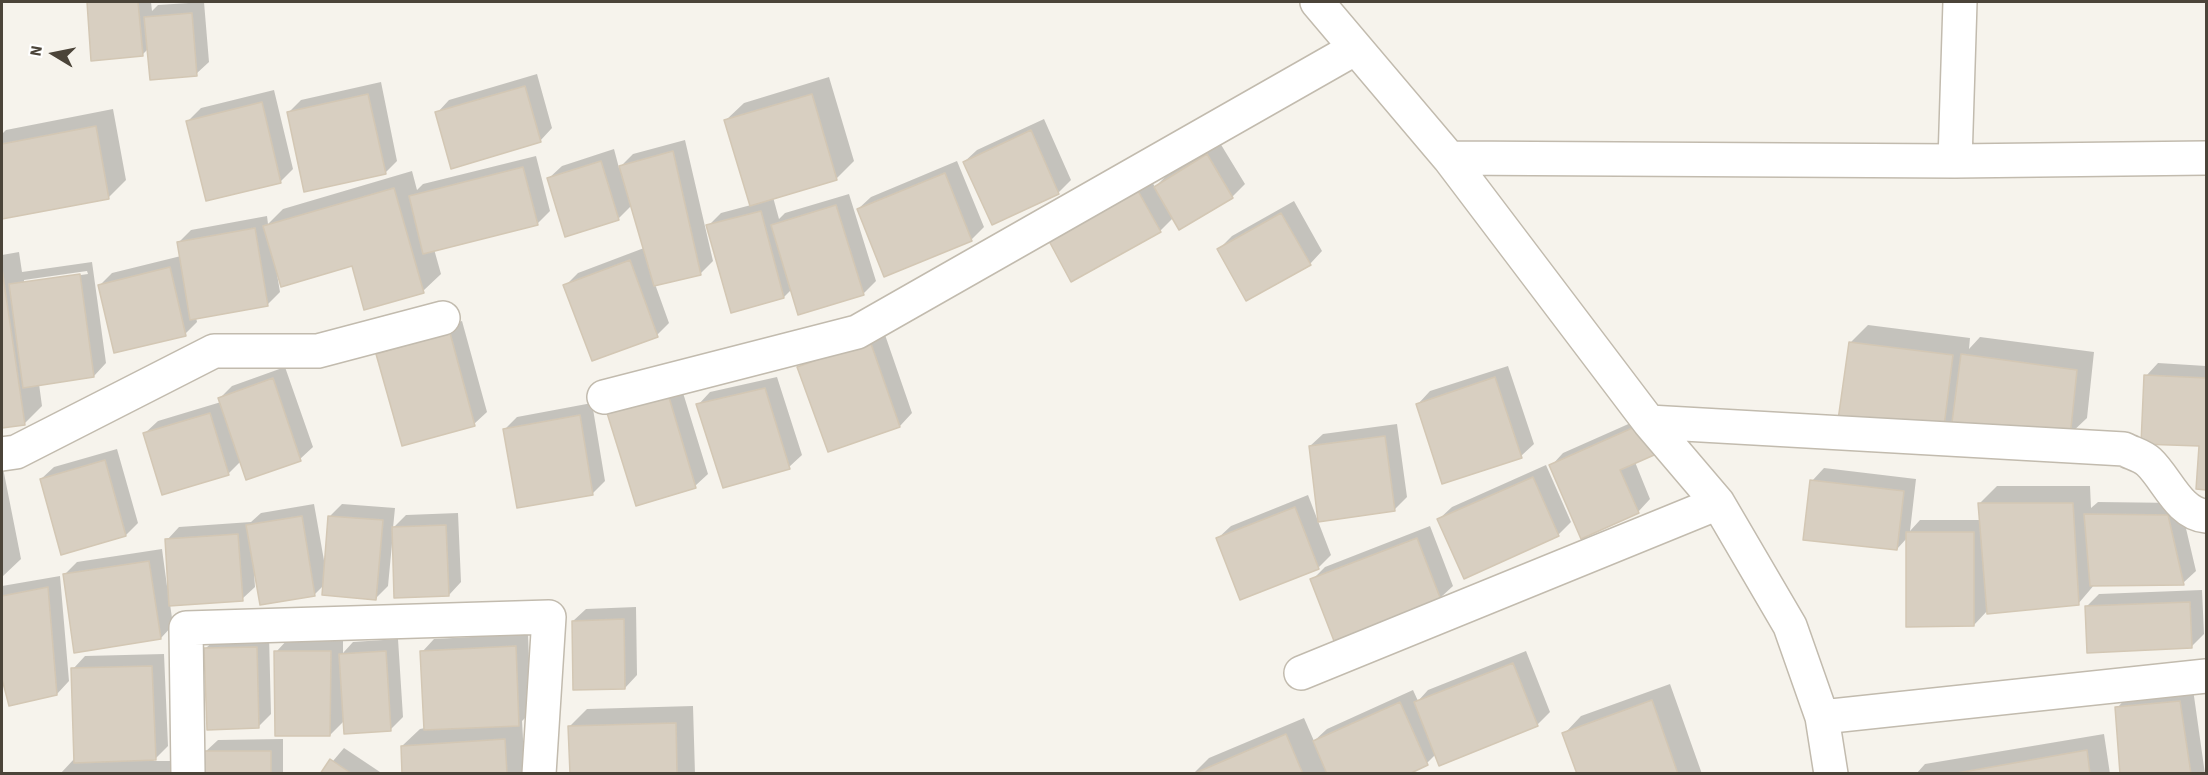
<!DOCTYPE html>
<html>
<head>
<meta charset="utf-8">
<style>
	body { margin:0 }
	#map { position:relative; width:2208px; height:775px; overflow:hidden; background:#f6f3ec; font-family:"Source Sans 3",sans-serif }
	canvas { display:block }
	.frame { position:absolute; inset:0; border:3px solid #4b4439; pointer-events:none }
	.north { position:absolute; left:24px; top:24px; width:60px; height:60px; -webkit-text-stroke:4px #fff; paint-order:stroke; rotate:280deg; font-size:16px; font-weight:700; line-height:24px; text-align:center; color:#4b4439 }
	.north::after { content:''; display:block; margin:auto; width:21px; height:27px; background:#4b4439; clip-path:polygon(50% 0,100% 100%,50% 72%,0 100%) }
</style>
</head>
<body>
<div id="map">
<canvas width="2208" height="775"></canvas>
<div class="frame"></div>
<div class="north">N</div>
</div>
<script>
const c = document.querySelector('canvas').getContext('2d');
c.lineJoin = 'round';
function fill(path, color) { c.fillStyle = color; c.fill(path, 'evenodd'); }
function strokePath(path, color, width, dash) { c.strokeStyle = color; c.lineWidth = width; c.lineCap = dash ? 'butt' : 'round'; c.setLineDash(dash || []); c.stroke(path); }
fill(new Path2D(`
	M 89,2 L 151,2 L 152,11 L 158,5 L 204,2 L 209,62 L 196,74 L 148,49 L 142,55 L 92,59 Z
	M 537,74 L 552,128 L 540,141 L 437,113 L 449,100 Z
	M 829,77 L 854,161 L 837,178 L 773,197 L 779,219 L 785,213 L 849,194 L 876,281 L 863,294 L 792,289 L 784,297 L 708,226 L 721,213 L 751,205 L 726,120 L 744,103 Z
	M 381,82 L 397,161 L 385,173 L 289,112 L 301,100 Z
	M 274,90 L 293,169 L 280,182 L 188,121 L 201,108 Z
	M 113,109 L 126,180 L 108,198 L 2,218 L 2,134 L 6,130 Z
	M 1044,119 L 1071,180 L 1059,192 L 993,223 L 964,162 L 977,150 Z
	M 685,140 L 713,261 L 701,273 L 655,284 L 669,323 L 657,335 L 565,286 L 578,273 L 644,248 L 632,205 L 618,219 L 549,178 L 562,166 L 614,149 L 619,168 L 633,154 Z
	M 1220,143 L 1245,184 L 1232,197 L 1180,228 L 1174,217 L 1160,231 L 1063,229 L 1151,180 L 1155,187 L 1168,174 Z
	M 536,156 L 550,211 L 537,224 L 434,249 L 441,274 L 423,291 L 353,264 L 279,274 L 277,274 L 280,292 L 267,305 L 196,317 L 197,322 L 185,334 L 100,285 L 112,273 L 181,256 L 178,243 L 191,230 L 267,216 L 268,224 L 283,209 L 412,171 L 417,190 L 423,184 Z
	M 957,161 L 984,227 L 971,240 L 858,209 L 871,197 Z
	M 1294,201 L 1322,251 L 1310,264 L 1219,249 L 1232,236 Z
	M 19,252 L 22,272 L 92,262 L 106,363 L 94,376 L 39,384 L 42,406 L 25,423 L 2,427 L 2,255 ZM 87,271 L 88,274 L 24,283 L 24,280 Z
	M 462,321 L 487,412 L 474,424 L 378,354 L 390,342 Z
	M 1868,325 L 1970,338 L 1969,349 L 1980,337 L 2094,352 L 2087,418 L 2069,435 L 1954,421 L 1942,432 L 1850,343 Z
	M 883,329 L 912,413 L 900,426 L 829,451 L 799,367 L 812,355 Z
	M 2158,363 L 2206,366 L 2206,488 L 2198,487 L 2200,445 L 2146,376 Z
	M 1508,366 L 1534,444 L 1521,456 L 1418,404 L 1430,391 Z
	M 285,367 L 313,447 L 300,459 L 241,461 L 228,474 L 145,433 L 158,421 L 221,402 L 220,398 L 232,386 Z
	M 777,377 L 802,455 L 789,467 L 698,405 L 710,392 Z
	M 680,383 L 708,474 L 695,486 L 621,401 Z
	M 592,403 L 605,481 L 593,493 L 505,429 L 517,417 Z
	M 1660,410 L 1635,462 L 1650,499 L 1638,512 L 1551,466 L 1563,453 Z
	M 1397,424 L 1407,497 L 1394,510 L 1310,446 L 1323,434 Z
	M 117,449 L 138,523 L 126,535 L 41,479 L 54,467 Z
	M 1546,465 L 1571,522 L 1558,535 L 1439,519 L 1452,507 Z
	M 3,468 L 21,559 L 2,577 L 2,469 Z
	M 1824,468 L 1916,479 L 1910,531 L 1920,520 L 1981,520 L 1980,503 L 1997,486 L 2090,486 L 2091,508 L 2098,502 L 2180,503 L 2196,571 L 2183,583 L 2095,584 L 2078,604 L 1988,610 L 1974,625 L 1907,538 L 1897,549 L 1812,481 Z
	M 1308,495 L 1331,555 L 1318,568 L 1218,538 L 1231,526 Z
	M 314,504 L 325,566 L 330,516 L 342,504 L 395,508 L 393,528 L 406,515 L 458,513 L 461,582 L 449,595 L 392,544 L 388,586 L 376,598 L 324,585 L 315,594 L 261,604 L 256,572 L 254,572 L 255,587 L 242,599 L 170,604 L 173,625 L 161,638 L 64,575 L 77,562 L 162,549 L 167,586 L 169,586 L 167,540 L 179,527 L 251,522 L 261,513 Z
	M 1430,526 L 1453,586 L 1440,598 L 1334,639 L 1312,580 L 1325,567 Z
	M 60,576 L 69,681 L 57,694 L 10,704 L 2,673 L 2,586 Z
	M 2202,590 L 2204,634 L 2191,647 L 2086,607 L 2099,594 Z
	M 636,607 L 637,675 L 625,688 L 573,621 L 586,609 Z
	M 528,634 L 531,712 L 522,721 L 525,774 L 404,774 L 402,746 L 420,729 L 425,728 L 422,652 L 434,639 Z
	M 269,635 L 271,714 L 259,726 L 206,648 L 219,636 Z
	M 288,639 L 343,639 L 343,653 L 353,642 L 398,639 L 403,717 L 390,730 L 345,720 L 330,735 L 276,652 Z
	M 1526,651 L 1550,712 L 1537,725 L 1436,754 L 1427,763 L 1405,774 L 1193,774 L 1209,758 L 1304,718 L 1314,741 L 1327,729 L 1413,690 L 1418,701 L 1428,690 Z
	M 164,654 L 168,746 L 153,761 L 172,761 L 171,774 L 60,774 L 75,758 L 73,669 L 85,656 Z
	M 1670,684 L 1702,774 L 1578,774 L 1564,734 L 1581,716 Z
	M 2193,689 L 2205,774 L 2121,774 L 2117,708 L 2129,695 Z
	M 693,706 L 695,774 L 571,774 L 570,726 L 587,709 Z
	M 2104,734 L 2110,774 L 1916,774 L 1925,764 Z
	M 283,739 L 283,774 L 205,774 L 205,752 L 218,740 Z
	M 344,748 L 383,774 L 322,774 Z`), '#0003');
const building = new Path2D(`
	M 87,2 L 138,2 L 143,56 L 91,61 Z
	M 192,13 L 197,76 L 150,80 L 144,17 Z
	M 525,86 L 541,142 L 451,169 L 435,112 Z
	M 368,94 L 386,174 L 304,192 L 287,112 Z
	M 812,94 L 837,180 L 750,206 L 724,120 Z
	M 262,102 L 281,183 L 206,201 L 186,121 Z
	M 96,126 L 109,199 L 2,219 L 2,144 Z
	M 1031,130 L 1059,194 L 992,225 L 963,162 Z
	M 673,151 L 701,275 L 654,286 L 619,166 Z
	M 1207,154 L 1233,198 L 1179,230 L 1154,187 Z
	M 601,161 L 619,220 L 565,237 L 547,178 Z
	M 523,167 L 538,225 L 423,254 L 409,196 Z
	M 945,173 L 972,241 L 884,277 L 857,209 Z
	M 394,188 L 424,293 L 364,310 L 352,266 L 281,287 L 263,226 Z
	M 1138,191 L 1161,232 L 1071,282 L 1049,241 Z
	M 836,205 L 864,295 L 798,315 L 771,225 Z
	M 761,211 L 784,298 L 731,313 L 706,225 Z
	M 1281,213 L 1311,265 L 1246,301 L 1217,249 Z
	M 255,228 L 268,306 L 190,320 L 177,242 Z
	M 630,260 L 658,337 L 592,361 L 563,285 Z
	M 170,267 L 186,336 L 114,353 L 98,285 Z
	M 2,269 L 25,425 L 2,428 Z
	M 80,274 L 94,377 L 23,388 L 9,284 Z
	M 450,333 L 475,426 L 402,446 L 376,354 Z
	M 870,341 L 900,427 L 828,452 L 797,367 Z
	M 1849,342 L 1953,355 L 1943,434 L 1838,420 Z
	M 1961,354 L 2077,370 L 2070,437 L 1951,430 Z
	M 2144,375 L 2206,378 L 2206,490 L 2196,489 L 2199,446 L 2141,444 Z
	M 1495,377 L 1522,458 L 1442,484 L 1416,404 Z
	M 273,378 L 301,461 L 246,480 L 218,398 Z
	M 765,388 L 790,469 L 723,488 L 696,404 Z
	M 668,394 L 696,488 L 636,506 L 607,413 Z
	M 210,413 L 229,475 L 162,495 L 143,433 Z
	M 580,415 L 593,495 L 517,508 L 503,429 Z
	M 1648,421 L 1661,452 L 1620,470 L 1639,513 L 1581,539 L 1549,465 Z
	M 1385,436 L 1395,511 L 1318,522 L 1309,446 Z
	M 105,460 L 126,536 L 61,555 L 40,479 Z
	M 1533,477 L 1559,536 L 1464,579 L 1437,519 Z
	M 1810,480 L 1904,491 L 1897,550 L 1803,540 Z
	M 1978,503 L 2073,503 L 2079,605 L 1987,614 Z
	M 1295,507 L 1319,569 L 1240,600 L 1216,538 Z
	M 2084,514 L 2168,515 L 2184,585 L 2090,586 Z
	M 302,516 L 315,596 L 260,605 L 246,525 Z
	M 328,516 L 383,520 L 376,600 L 322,595 Z
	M 446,525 L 449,596 L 394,598 L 392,527 Z
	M 1906,532 L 1974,532 L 1974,626 L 1906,627 Z
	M 238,534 L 243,601 L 169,606 L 165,539 Z
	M 1417,538 L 1441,600 L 1334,641 L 1310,579 Z
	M 149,561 L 161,639 L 74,653 L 63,574 Z
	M 48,587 L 57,695 L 9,706 L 2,679 L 2,596 Z
	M 2190,602 L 2192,648 L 2087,653 L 2085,606 Z
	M 624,619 L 625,689 L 573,690 L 572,621 Z
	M 516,646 L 519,726 L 424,730 L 420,651 Z
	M 257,647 L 259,728 L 207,730 L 204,648 Z
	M 274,651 L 331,651 L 330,736 L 275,736 Z
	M 386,651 L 391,731 L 344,734 L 339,654 Z
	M 1513,663 L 1538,726 L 1439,766 L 1414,702 Z
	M 152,666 L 156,760 L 74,763 L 71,668 Z
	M 1652,700 L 1678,774 L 1577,774 L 1562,733 Z
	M 2180,701 L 2191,774 L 2120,774 L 2115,707 Z
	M 1400,702 L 1428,765 L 1409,774 L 1327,774 L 1313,741 Z
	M 676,723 L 677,774 L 570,774 L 568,726 Z
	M 1286,734 L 1303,774 L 1193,774 Z
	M 505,739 L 507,774 L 402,774 L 401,746 Z
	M 2087,750 L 2090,774 L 1952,774 Z
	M 204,751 L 271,751 L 271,774 L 204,774 Z
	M 330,759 L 352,774 L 320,774 Z`);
fill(building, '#d8cfc1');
strokePath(building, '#d3c7b4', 1.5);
const minor = new Path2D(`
	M 1317,2 L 1449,158 L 1649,422 L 1718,503 L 1790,626 L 1822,717 L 1831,774
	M 1449,158 L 1955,161 L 2206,158
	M 1955,161 L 1960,2
	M 604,397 L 857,332 L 1356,48
	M 1649,422 L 2124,449 C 2131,453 2143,456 2149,462 C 2167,479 2179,514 2206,516
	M 2,454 L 16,452 L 214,351 L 318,351 L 443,318
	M 1301,673 L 1718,503
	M 1822,717 L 2206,676
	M 188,774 L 186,628 L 549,617 L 539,774`);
strokePath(minor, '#c2bbae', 36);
strokePath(minor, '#fff', 33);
</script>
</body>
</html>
